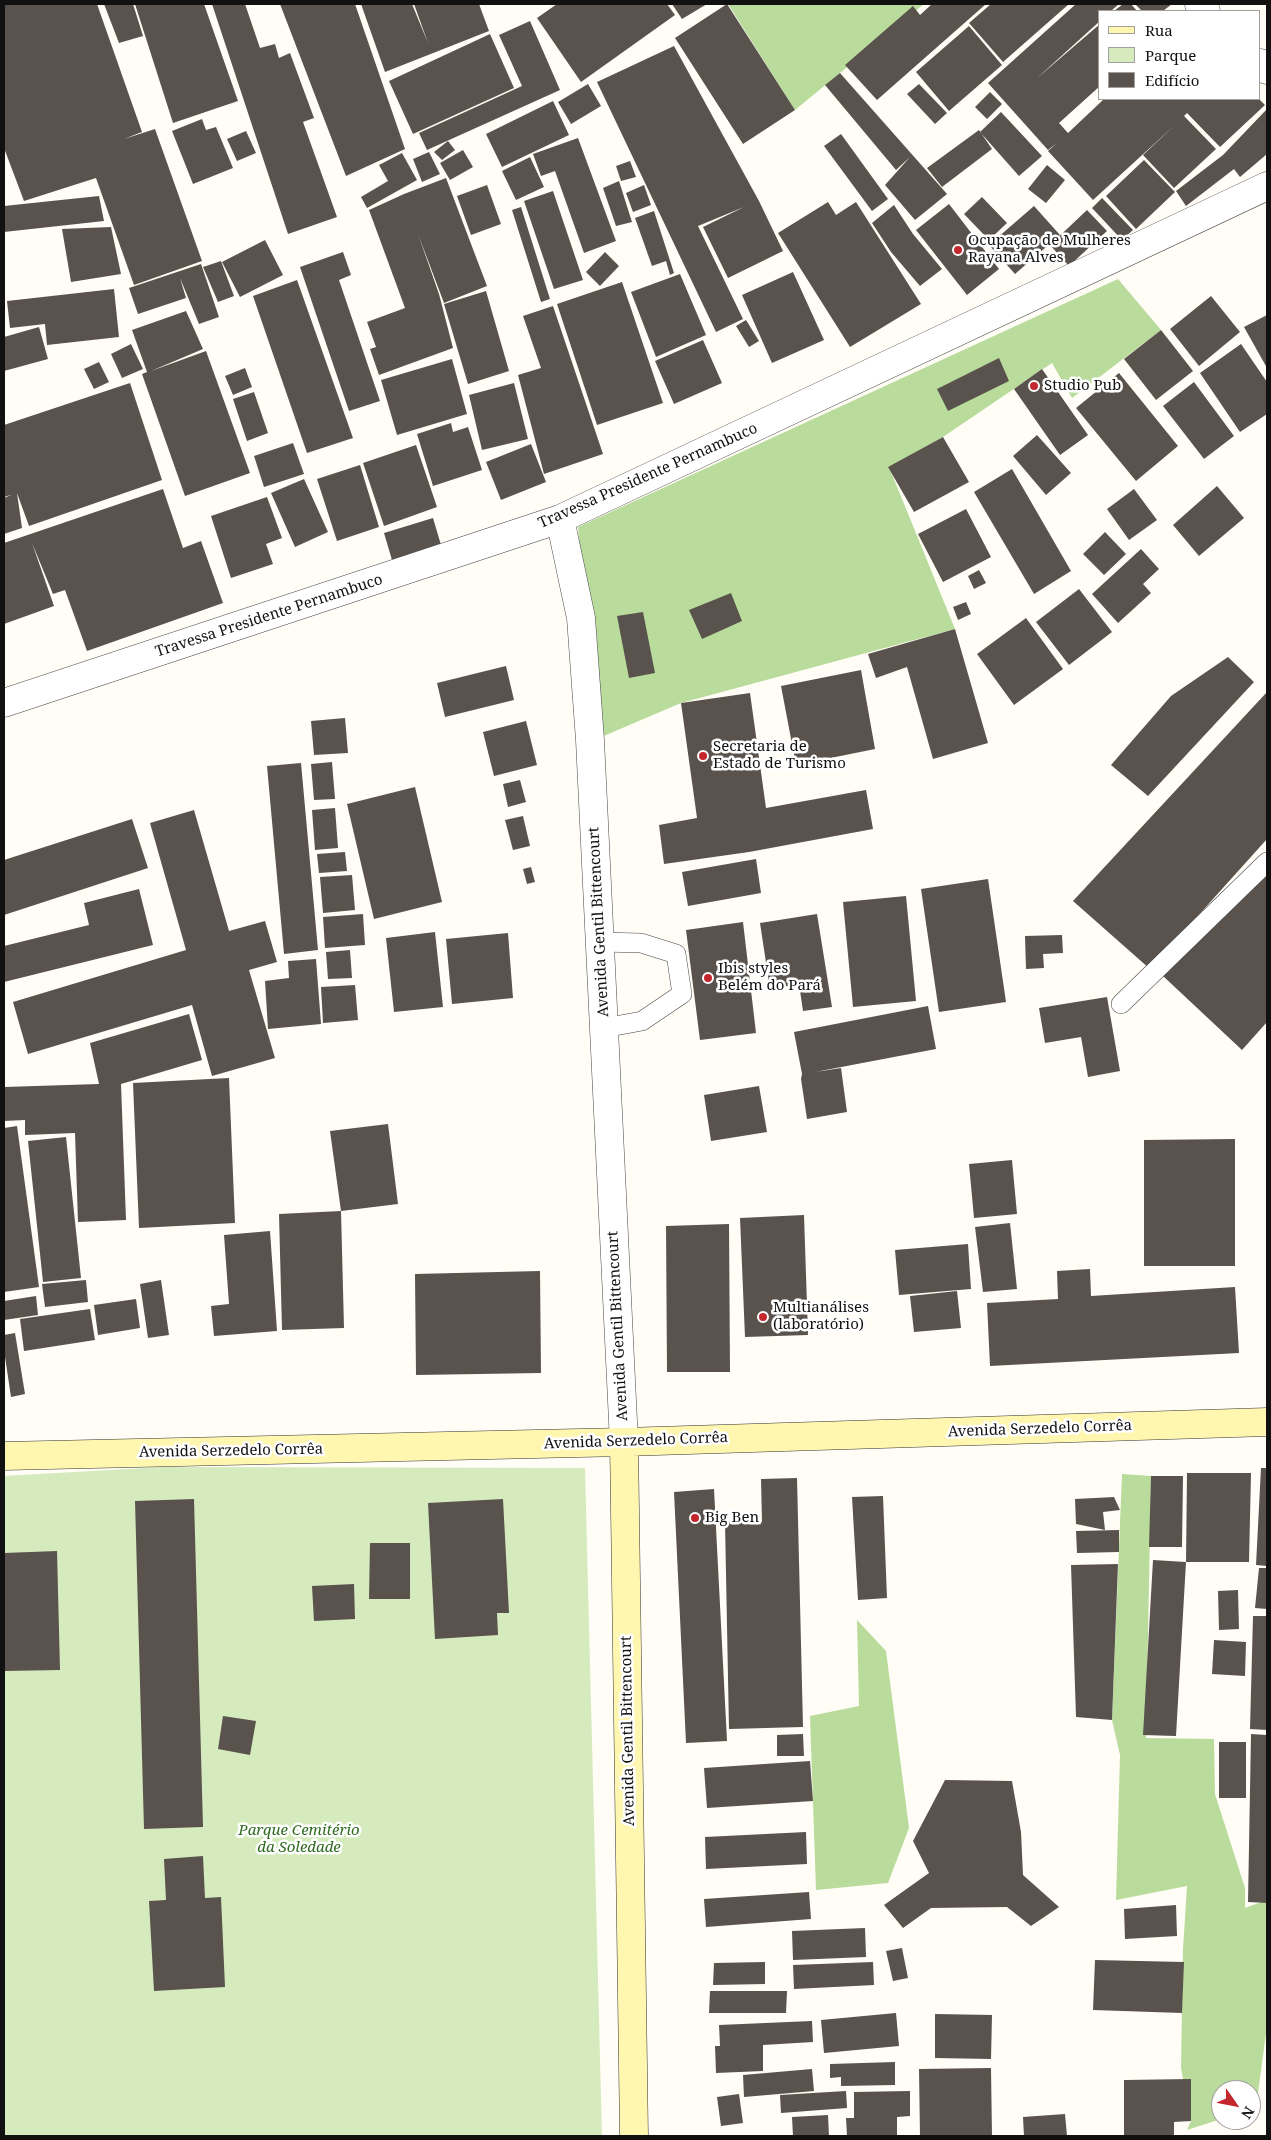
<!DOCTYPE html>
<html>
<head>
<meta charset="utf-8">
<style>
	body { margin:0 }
	#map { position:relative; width:1271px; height:2140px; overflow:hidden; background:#fffdf5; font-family:"Noto Serif",serif }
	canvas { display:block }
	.frame { position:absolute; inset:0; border:5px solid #111; pointer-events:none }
	.legend { position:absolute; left:1098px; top:10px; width:162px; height:90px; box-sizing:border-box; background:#fff; border:1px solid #a0a0a0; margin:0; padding:6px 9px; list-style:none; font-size:15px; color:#111 }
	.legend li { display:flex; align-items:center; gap:10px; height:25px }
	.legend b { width:25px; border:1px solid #a0a0a0 }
	.north { position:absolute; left:1211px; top:2080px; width:50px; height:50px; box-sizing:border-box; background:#fff; border:1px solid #a0a0a0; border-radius:50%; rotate:123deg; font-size:14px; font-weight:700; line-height:20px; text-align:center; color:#111 }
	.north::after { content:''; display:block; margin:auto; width:18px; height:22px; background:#c4262e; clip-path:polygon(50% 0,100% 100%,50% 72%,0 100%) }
</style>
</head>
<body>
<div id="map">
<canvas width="1271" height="2140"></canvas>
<div class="frame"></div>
<ul class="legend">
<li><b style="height:6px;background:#fff6b0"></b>Rua</li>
<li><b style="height:14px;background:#d5ebbd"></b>Parque</li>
<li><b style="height:14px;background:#5a524d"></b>Edifício</li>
</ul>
<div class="north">N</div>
</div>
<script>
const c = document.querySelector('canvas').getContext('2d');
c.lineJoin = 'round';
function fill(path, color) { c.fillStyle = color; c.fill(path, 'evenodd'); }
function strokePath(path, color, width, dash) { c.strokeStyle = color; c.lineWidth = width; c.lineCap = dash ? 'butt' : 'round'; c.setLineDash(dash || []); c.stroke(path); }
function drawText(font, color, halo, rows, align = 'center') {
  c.font = font + ' "Noto Serif",serif'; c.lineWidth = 5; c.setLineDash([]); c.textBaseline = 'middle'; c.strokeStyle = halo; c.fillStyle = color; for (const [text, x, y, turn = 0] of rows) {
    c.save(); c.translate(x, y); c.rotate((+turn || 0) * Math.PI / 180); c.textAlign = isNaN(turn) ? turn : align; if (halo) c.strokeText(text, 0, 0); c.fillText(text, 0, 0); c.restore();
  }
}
fill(new Path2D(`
	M 162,1467 L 585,1468 L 602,2136 L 4,2136 L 4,1476 Z`), '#d5ebbd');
fill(new Path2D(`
	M 728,4 L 924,4 L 795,110 Z
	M 1118,279 L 1161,330 L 1072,398 L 1052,363 L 943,437 L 889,467 L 955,629 L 681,703 L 592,741 L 578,527 Z
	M 1122,1474 L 1151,1476 L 1146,1738 L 1214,1739 L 1215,1794 L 1245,1888 L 1245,1908 L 1267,1900 L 1267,2026 L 1256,2108 L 1251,2110 L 1251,2090 L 1221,2090 L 1221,2119 L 1187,2130 L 1191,2121 L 1181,2068 L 1183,1949 L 1187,1886 L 1116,1900 L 1120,1755 L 1112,1720 Z
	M 857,1620 L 886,1651 L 909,1828 L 888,1883 L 816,1890 L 810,1716 L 859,1706 Z`), '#b9dc9c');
fill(new Path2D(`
	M 4,4 L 97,4 L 142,132 L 124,139 L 155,129 L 202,261 L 134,285 L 96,178 L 24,201 L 4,148 Z
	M 104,4 L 133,4 L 143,36 L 119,43 Z
	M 135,4 L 204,4 L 238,101 L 173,123 Z
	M 212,4 L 245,4 L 260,48 L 275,44 L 279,58 L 290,53 L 314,118 L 303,122 L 337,217 L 288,234 Z
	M 280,4 L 355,4 L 405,149 L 346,176 Z
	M 361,4 L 412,4 L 428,43 L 414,4 L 479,4 L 489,31 L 385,72 Z
	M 557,4 L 667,4 L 675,15 L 581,82 L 537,18 Z
	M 672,4 L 707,4 L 682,19 Z
	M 727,4 L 795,110 L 743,144 L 675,38 Z
	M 932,4 L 986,4 L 877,100 L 845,65 L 913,6 L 920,15 Z
	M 991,4 L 1069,4 L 1003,62 L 969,23 Z
	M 1076,4 L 1119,4 L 1111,11 L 1100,11 L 1100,21 L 1036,79 L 1100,24 L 1100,86 L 1059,123 L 1068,133 L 1104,99 L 1259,99 L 1265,105 L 1220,147 L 1187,113 L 1184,116 L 1216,149 L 1174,188 L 1143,155 L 1176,124 L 1093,200 L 1048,151 L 1057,143 L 1048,150 L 988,83 Z
	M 1123,4 L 1131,4 L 1137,11 L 1114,11 Z
	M 1135,4 L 1172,4 L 1163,11 L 1142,11 Z
	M 530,21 L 560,90 L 427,150 L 419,133 L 522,86 L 499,35 Z
	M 969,26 L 1002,65 L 949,111 L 916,72 Z
	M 490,34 L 514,88 L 413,134 L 389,81 Z
	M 674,46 L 759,201 L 783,251 L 728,278 L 703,227 L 744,207 L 698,226 L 743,319 L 716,332 L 597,82 Z
	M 840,73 L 947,194 L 915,220 L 885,185 L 910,157 L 896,170 L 825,85 Z
	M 588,84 L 601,106 L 571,124 L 558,102 Z
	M 919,84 L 947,113 L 935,124 L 907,94 Z
	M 990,92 L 1002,104 L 987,119 L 975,107 Z
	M 553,101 L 569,135 L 502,167 L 486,134 Z
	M 1267,109 L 1267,154 L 1240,177 L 1234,169 L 1186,206 L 1176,191 L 1223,155 Z
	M 1001,112 L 1042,156 L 1019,176 L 980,132 Z
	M 202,119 L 206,130 L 216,127 L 233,168 L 193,184 L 172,131 Z
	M 979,130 L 992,149 L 942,187 L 927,168 Z
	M 246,131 L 256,153 L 237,161 L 227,139 Z
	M 841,134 L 888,199 L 872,211 L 824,146 Z
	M 578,138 L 616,241 L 584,253 L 555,171 L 541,176 L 533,154 Z
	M 448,141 L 455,150 L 442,160 L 434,152 Z
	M 463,150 L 473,167 L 450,180 L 440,163 Z
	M 429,152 L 440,174 L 422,182 L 413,159 Z
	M 402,153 L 417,180 L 367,208 L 361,197 L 388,181 L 379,165 Z
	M 530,157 L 544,187 L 516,200 L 502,171 Z
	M 1144,160 L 1175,192 L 1136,229 L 1106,196 Z
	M 630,161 L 636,177 L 621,181 L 616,166 Z
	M 1047,165 L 1065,180 L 1046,203 L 1028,189 Z
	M 446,178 L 487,286 L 444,303 L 418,234 L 439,294 L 453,348 L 379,375 L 370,349 L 376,347 L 367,322 L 405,308 L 369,210 L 404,194 Z
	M 619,181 L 632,222 L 616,226 L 603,188 Z
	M 487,185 L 501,224 L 471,235 L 457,196 Z
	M 644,185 L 651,205 L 633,212 L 626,193 Z
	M 553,191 L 583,280 L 554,289 L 524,201 Z
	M 99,196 L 104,221 L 4,232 L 4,206 Z
	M 982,197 L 1007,223 L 989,240 L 964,214 Z
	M 1102,198 L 1133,230 L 1122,240 L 1092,208 Z
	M 828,202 L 836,215 L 856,202 L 921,304 L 850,347 L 778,233 Z
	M 949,204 L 999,269 L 967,295 L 916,230 Z
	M 894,205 L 913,234 L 942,269 L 920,286 L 891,252 L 872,223 Z
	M 1034,206 L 1060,235 L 1015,274 L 989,245 Z
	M 521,207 L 550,299 L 541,302 L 512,210 Z
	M 1087,210 L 1107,231 L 1069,266 L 1050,245 Z
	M 654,211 L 674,273 L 670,275 L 666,261 L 652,266 L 635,218 Z
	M 111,227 L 121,274 L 71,282 L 62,229 Z
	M 265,240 L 283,275 L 240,297 L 222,262 Z
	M 343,252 L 351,275 L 339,280 L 380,401 L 349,411 L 300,267 Z
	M 605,252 L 619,266 L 600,286 L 586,272 Z
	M 221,261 L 234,296 L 218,302 L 203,267 Z
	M 201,264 L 219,317 L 199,324 L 180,278 L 186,298 L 138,314 L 129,288 Z
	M 793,272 L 824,340 L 772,363 L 742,295 Z
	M 680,274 L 706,335 L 656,357 L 631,292 Z
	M 297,280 L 353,438 L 307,453 L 253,296 Z
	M 622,282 L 663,403 L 597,425 L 557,304 Z
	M 114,289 L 119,337 L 47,345 L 45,324 L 10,328 L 7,301 Z
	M 486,291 L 509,371 L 468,384 L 444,304 Z
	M 1211,296 L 1240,332 L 1199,366 L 1170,329 Z
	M 553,306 L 603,454 L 544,474 L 518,375 L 541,368 L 523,316 Z
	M 186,311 L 203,349 L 151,371 L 206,351 L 250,473 L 185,496 L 142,374 L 147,372 L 132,330 Z
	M 1267,315 L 1267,368 L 1244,327 Z
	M 746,320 L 759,341 L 749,347 L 736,326 Z
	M 39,327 L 48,359 L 4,371 L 4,337 Z
	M 1161,330 L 1193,371 L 1156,400 L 1124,359 Z
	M 703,340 L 722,383 L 674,404 L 655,361 Z
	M 131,344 L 143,369 L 122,378 L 111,354 Z
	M 1241,344 L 1267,382 L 1267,414 L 1240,432 L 1200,373 Z
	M 999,358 L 1009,381 L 948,411 L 937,389 Z
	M 452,359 L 467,414 L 397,435 L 381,380 Z
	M 99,362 L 109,382 L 94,389 L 84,369 Z
	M 245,368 L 252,387 L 233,395 L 225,376 Z
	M 1042,369 L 1088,435 L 1060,455 L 1014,389 Z
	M 1119,373 L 1178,446 L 1136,481 L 1076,408 Z
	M 1194,382 L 1234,436 L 1204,459 L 1163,406 Z
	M 130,383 L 162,480 L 29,526 L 17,493 L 22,528 L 4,534 L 4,498 L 11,495 L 4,497 L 4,425 Z
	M 514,383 L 528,439 L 482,450 L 469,395 Z
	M 254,392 L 268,433 L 247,441 L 233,399 Z
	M 451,423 L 453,432 L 468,427 L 482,470 L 433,486 L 417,434 Z
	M 1037,435 L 1071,473 L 1046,495 L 1013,456 Z
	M 943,437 L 969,482 L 914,512 L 888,467 Z
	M 293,443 L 304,474 L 264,487 L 254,456 Z
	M 531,444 L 546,482 L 501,500 L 486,462 Z
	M 416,445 L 437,507 L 384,526 L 363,463 Z
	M 360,465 L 379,527 L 337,541 L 317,479 Z
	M 1012,469 L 1071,571 L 1034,594 L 974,492 Z
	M 304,479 L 328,532 L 295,547 L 271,493 Z
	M 1217,486 L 1244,518 L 1199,556 L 1173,525 Z
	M 163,489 L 183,548 L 201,541 L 223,603 L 87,651 L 65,590 L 53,594 L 32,543 L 54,606 L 4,624 L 4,543 Z
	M 1134,489 L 1157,520 L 1129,540 L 1107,509 Z
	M 267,497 L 282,538 L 266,544 L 273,564 L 231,578 L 211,516 Z
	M 966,509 L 991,557 L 943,582 L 918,534 Z
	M 433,518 L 441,545 L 392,560 L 384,533 Z
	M 1105,532 L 1126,554 L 1104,575 L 1083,554 Z
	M 1141,549 L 1159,569 L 1143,584 L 1151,593 L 1118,623 L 1092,594 Z
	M 979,570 L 986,583 L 974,589 L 968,576 Z
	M 1079,589 L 1112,632 L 1069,665 L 1036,622 Z
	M 731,593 L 742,621 L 702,639 L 689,610 Z
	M 966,602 L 971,614 L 958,620 L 953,607 Z
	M 643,612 L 655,673 L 629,678 L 617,616 Z
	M 1026,618 L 1063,669 L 1014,705 L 977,654 Z
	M 955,629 L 988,743 L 933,759 L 907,667 L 876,678 L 868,654 Z
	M 1228,657 L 1254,682 L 1148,796 L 1111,765 L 1171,696 Z
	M 506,666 L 514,700 L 445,717 L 437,683 Z
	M 861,670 L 875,749 L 796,765 L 781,686 Z
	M 1267,692 L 1267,839 L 1150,969 L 1073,901 Z
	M 750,693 L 766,808 L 866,790 L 873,829 L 749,852 L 664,864 L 659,825 L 697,818 L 681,703 Z
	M 345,718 L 348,753 L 314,755 L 311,721 Z
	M 526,721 L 537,765 L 494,776 L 483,732 Z
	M 332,762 L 335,799 L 314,800 L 311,764 Z
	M 301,763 L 318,950 L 284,954 L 267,766 Z
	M 520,780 L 526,802 L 508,807 L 503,784 Z
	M 415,787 L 442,902 L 374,919 L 347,804 Z
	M 335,808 L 338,848 L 315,850 L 312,810 Z
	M 194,810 L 229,931 L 265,921 L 277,962 L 249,970 L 275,1058 L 212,1076 L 192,1005 L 28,1054 L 13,1002 L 186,950 L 150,823 Z
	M 523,816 L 530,846 L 513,850 L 505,820 Z
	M 132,819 L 148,868 L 4,915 L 4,860 Z
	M 345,852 L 347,871 L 319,873 L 317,854 Z
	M 756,859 L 761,893 L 688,906 L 682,872 Z
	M 1267,866 L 1267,1022 L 1242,1050 L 1163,976 Z
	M 531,867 L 535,882 L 527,884 L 523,869 Z
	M 352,875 L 355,910 L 323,913 L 320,877 Z
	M 988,879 L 1006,1002 L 939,1012 L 921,889 Z
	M 139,889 L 153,945 L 4,982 L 4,946 L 89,925 L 84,903 Z
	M 906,896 L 916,1001 L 853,1007 L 843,902 Z
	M 363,914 L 365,945 L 325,948 L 323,917 Z
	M 817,914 L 832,1007 L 803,1011 L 799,984 L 770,989 L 760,923 Z
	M 743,922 L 756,1033 L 700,1040 L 686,930 Z
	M 435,932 L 443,1007 L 394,1012 L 386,938 Z
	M 508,933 L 513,998 L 452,1004 L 446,939 Z
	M 1062,935 L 1063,953 L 1043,954 L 1044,968 L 1026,969 L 1025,936 Z
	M 350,950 L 352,978 L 328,979 L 326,952 Z
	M 316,959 L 321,1024 L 268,1029 L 265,981 L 289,978 L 288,961 Z
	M 355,985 L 358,1020 L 323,1023 L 321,987 Z
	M 1107,997 L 1120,1071 L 1088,1077 L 1081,1037 L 1045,1043 L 1039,1008 Z
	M 928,1006 L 936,1049 L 815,1072 L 841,1068 L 847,1112 L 807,1119 L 801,1079 L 802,1074 L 794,1032 Z
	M 189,1014 L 202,1060 L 121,1084 L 126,1220 L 78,1222 L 75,1133 L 25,1135 L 25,1120 L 4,1121 L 4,1087 L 99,1084 L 90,1043 Z
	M 229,1078 L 235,1223 L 139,1228 L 133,1083 Z
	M 759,1086 L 767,1132 L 711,1141 L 704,1095 Z
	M 388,1124 L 398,1204 L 341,1211 L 330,1131 Z
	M 17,1126 L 39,1287 L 4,1292 L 4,1128 Z
	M 66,1137 L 81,1278 L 43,1282 L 28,1141 Z
	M 1235,1139 L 1235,1266 L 1144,1266 L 1144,1140 Z
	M 1012,1160 L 1017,1214 L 974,1218 L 969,1164 Z
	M 341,1211 L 344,1328 L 282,1330 L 279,1214 Z
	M 804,1215 L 808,1335 L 745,1337 L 740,1218 Z
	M 1010,1223 L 1017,1289 L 983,1292 L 975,1227 Z
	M 729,1224 L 730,1372 L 667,1372 L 666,1226 Z
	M 270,1231 L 277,1331 L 214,1336 L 211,1306 L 229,1304 L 224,1235 Z
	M 968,1244 L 971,1289 L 899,1295 L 895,1250 Z
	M 1090,1269 L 1091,1296 L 1235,1287 L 1239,1353 L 990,1366 L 987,1303 L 1058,1299 L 1057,1271 Z
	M 540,1271 L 541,1373 L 416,1375 L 415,1274 Z
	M 86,1280 L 88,1302 L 45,1307 L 42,1284 Z
	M 161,1280 L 169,1335 L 148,1338 L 140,1284 Z
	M 957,1291 L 961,1328 L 914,1332 L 910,1296 Z
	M 36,1296 L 38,1315 L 4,1320 L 4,1301 Z
	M 136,1299 L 140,1328 L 98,1335 L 94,1305 Z
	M 90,1309 L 95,1340 L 24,1351 L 20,1319 Z
	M 15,1333 L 25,1394 L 11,1397 L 4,1350 L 4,1335 Z
	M 1261,1468 L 1267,1468 L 1267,1566 L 1256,1565 Z
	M 1187,1473 L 1251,1473 L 1249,1562 L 1186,1562 Z
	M 1151,1476 L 1183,1476 L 1182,1547 L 1149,1547 Z
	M 797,1478 L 803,1727 L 729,1729 L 725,1522 L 762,1522 L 761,1479 Z
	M 714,1489 L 727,1741 L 686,1743 L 674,1492 Z
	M 883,1496 L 887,1598 L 858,1600 L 852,1497 Z
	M 1114,1497 L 1120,1510 L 1103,1512 L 1105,1530 L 1076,1524 L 1075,1499 Z
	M 194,1499 L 203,1827 L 144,1829 L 135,1501 Z
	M 503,1499 L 509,1613 L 497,1613 L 498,1635 L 435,1639 L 428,1503 Z
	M 1119,1530 L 1119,1552 L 1077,1553 L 1076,1531 Z
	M 370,1543 L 410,1543 L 410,1599 L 369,1599 Z
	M 57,1551 L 60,1670 L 4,1671 L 4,1553 Z
	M 1153,1560 L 1186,1562 L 1176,1736 L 1143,1735 Z
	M 1118,1564 L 1112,1720 L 1076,1717 L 1071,1565 Z
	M 1259,1568 L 1267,1568 L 1267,1609 L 1255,1608 Z
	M 354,1584 L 355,1619 L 314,1621 L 312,1586 Z
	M 1238,1590 L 1239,1629 L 1219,1630 L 1218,1591 Z
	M 1253,1616 L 1267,1616 L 1267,1730 L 1250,1729 Z
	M 1214,1640 L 1246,1642 L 1245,1676 L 1212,1674 Z
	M 223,1716 L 256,1721 L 250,1755 L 218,1749 Z
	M 803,1734 L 804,1756 L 777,1756 L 777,1735 Z
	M 1251,1734 L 1267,1735 L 1267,1903 L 1248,1902 Z
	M 1219,1742 L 1246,1742 L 1246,1798 L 1219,1798 Z
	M 810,1761 L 813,1801 L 707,1808 L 704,1768 Z
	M 945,1780 L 1012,1781 L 1021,1832 L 1023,1875 L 1059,1907 L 1031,1926 L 1007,1907 L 931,1908 L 903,1928 L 884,1905 L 929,1873 L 913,1841 Z
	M 806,1832 L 807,1864 L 706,1869 L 705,1837 Z
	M 203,1856 L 205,1898 L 221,1897 L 225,1987 L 154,1991 L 149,1901 L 166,1900 L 164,1859 Z
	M 809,1892 L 811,1919 L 706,1927 L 704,1899 Z
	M 1176,1905 L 1177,1936 L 1125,1939 L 1124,1909 Z
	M 865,1928 L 866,1957 L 793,1960 L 792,1931 Z
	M 902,1948 L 908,1978 L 893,1981 L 886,1951 Z
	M 1095,1960 L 1184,1962 L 1182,2013 L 1093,2010 Z
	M 765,1962 L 765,1984 L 713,1985 L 714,1963 Z
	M 873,1962 L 874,1985 L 794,1989 L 793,1965 Z
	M 710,1991 L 787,1991 L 786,2013 L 709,2013 Z
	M 896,2013 L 899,2046 L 824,2053 L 821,2020 Z
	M 935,2014 L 992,2015 L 991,2059 L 935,2058 Z
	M 812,2021 L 813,2042 L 763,2045 L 763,2071 L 716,2073 L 715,2046 L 720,2046 L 719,2025 Z
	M 895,2062 L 895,2085 L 841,2086 L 841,2077 L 830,2078 L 830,2064 Z
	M 991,2068 L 992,2136 L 920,2136 L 919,2069 Z
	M 812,2069 L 814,2091 L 744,2097 L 743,2075 Z
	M 1191,2079 L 1191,2121 L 1174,2122 L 1174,2136 L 1124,2136 L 1124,2080 Z
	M 846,2091 L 847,2108 L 781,2113 L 780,2095 Z
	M 910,2091 L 910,2116 L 897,2117 L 897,2136 L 847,2136 L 846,2118 L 854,2118 L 854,2092 Z
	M 739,2094 L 743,2123 L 721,2126 L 717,2097 Z
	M 1065,2114 L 1067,2136 L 1024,2136 L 1023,2117 Z
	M 828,2115 L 829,2136 L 793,2136 L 792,2117 Z`), '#5a524d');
const service = new Path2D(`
	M 601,942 L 641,943 L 676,954 L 682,994 L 642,1021 L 604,1028
	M 1121,1004 L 1267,862`);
const minor = new Path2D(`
	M 1199,4 L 1206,11
	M 1260,63 L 1267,70
	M 560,519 L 581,618 L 590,740 L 624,1442
	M 4,703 L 560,519 L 1267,186`);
const secondary = new Path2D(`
	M 624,1442 L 634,2136
	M 4,1456 L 624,1442 L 1267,1422`);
strokePath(service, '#444', 20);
strokePath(minor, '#444', 29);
strokePath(secondary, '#333', 29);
strokePath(service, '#fff', 19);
strokePath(minor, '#fff', 28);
strokePath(secondary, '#fff6b0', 28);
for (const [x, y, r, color] of [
	[958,250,5,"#c4262e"],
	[1034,386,5,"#c4262e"],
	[703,756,5,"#c4262e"],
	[708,978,5,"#c4262e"],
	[763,1317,5,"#c4262e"],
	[695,1518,5,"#c4262e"]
]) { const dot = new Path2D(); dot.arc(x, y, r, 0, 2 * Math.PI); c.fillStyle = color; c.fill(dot); strokePath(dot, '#fff', 2); }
drawText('15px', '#111', '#fff', [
	["Ocupação de Mulheres",968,241],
	["Rayana Alves",968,258],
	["Studio Pub",1044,386],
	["Secretaria de",713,747],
	["Estado de Turismo",713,764],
	["Ibis styles",718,969],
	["Belém do Pará",718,986],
	["Multianálises",773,1308],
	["(laboratório)",773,1325],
	["Big Ben",705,1518]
], 'left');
drawText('15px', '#111', '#fff', [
	["Travessa Presidente Pernambuco",648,476,-24],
	["Travessa Presidente Pernambuco",269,616,-18],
	["Avenida Gentil Bittencourt",599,922,-93],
	["Avenida Gentil Bittencourt",618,1326,-93],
	["Avenida Serzedelo Corrêa",1040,1429,-2],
	["Avenida Serzedelo Corrêa",636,1441,-2],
	["Avenida Serzedelo Corrêa",231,1451,-1],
	["Avenida Gentil Bittencourt",628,1731,-91]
]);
drawText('italic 15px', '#2f6b1f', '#fff', [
	["Parque Cemitério",299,1831],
	["da Soledade",299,1848]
]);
</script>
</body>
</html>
